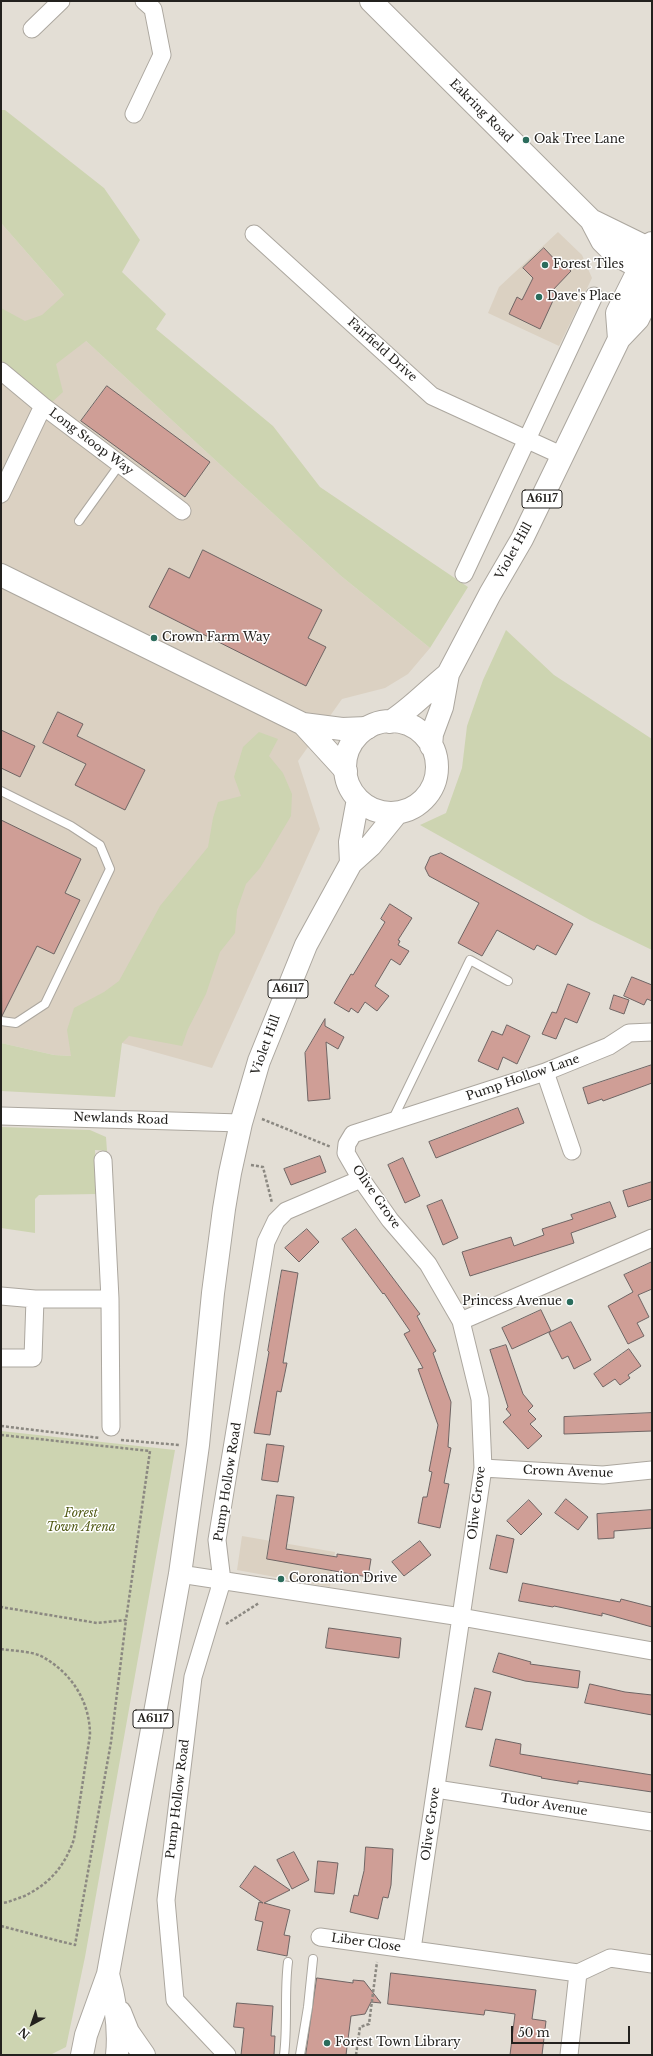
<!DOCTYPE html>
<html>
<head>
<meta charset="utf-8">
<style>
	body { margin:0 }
	#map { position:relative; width:653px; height:2056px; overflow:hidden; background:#e3ded5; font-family:"Libre Baskerville",serif }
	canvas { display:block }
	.frame { position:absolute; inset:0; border:2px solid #23211e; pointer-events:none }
	.north { position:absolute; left:12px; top:2004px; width:40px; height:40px; -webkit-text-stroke:3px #fff; paint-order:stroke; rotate:220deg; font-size:11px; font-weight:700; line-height:16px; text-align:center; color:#23211e }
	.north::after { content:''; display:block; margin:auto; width:14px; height:18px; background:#23211e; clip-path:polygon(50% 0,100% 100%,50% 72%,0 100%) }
	.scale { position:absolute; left:511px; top:2026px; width:119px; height:18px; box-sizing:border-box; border:2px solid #23211e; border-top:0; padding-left:5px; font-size:12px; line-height:14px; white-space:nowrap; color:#23211e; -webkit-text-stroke:3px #fff; paint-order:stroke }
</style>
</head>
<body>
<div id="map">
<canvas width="653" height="2056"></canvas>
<div class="frame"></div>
<div class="north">N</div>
<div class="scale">50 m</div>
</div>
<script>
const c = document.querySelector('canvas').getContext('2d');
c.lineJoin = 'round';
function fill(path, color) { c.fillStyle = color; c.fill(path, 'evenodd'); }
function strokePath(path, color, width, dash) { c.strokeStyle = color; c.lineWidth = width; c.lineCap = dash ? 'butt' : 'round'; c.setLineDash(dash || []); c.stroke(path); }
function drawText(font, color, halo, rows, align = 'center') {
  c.font = font + ' "Libre Baskerville",serif'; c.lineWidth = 3; c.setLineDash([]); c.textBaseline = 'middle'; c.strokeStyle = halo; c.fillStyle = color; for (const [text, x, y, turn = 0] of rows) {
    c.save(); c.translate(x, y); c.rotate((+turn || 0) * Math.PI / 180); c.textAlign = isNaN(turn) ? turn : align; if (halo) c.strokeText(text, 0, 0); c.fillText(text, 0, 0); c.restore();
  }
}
fill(new Path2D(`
	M 1,223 L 70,302 L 86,341 L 341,576 L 430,648 L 408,674 L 385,688 L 342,699 L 298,761 L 320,829 L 212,1068 L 122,1043 L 71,1056 L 54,1055 L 1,1043 Z
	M 558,232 L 582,255 L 592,278 L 559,346 L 488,313 L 499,287 Z
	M 242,1536 L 335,1552 L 330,1587 L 237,1570 Z`), '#dbd1c2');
fill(new Path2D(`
	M 1,110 L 5,110 L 104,188 L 140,240 L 122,272 L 166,314 L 156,329 L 273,426 L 320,487 L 468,587 L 430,648 L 341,576 L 86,341 L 56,364 L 63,392 L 52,402 L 1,360 L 1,308 L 25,321 L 42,315 L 64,295 L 1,223 Z
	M 506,630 L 554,675 L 652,739 L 652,950 L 590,920 L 420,825 L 446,813 L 462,768 L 467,726 L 483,680 Z
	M 259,732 L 278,739 L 269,756 L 283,773 L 292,794 L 291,816 L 260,868 L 246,884 L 237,910 L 235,933 L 220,952 L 206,994 L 188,1029 L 182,1046 L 129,1036 L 122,1043 L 115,1097 L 1,1091 L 1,1043 L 54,1055 L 71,1056 L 67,1030 L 74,1008 L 104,992 L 119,981 L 160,906 L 208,847 L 213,818 L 218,802 L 241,796 L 234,777 L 243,747 Z
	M 1,1127 L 90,1130 L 106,1137 L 107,1151 L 95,1150 L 97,1194 L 39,1195 L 35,1199 L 35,1233 L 1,1228 Z
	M 1,1431 L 175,1450 L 85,1957 L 66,2047 L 50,2055 L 1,2055 Z`), '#cdd4b1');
const building = new Path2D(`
	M 544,248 L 558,263 L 561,262 L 571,271 L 551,292 L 556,294 L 540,329 L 509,314 L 517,297 L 522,300 L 533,278 L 523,268 Z
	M 107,386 L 210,462 L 185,497 L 81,421 Z
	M 203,550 L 322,610 L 308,638 L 326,647 L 306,686 L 149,607 L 169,568 L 189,578 Z
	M 58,712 L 83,724 L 77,736 L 145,770 L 125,810 L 75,785 L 86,764 L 43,743 Z
	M 1,730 L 35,746 L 20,777 L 1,768 Z
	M 1,820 L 81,859 L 65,893 L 80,900 L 54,954 L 37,946 L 2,1016 Z
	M 441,853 L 573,924 L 556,955 L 537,945 L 534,950 L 497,930 L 482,956 L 458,943 L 479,903 L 429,876 L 425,868 L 430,857 Z
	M 390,904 L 412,918 L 398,940 L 400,941 L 398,945 L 409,951 L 400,965 L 391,959 L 375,986 L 389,996 L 377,1011 L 365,1002 L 358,1013 L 351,1008 L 349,1012 L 334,1003 L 351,974 L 353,975 L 385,922 L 381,919 Z
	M 632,977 L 652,985 L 652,1001 L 647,999 L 644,1005 L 624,996 Z
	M 568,984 L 590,993 L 577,1023 L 565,1018 L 556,1039 L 542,1034 L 552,1012 L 556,1013 Z
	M 614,995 L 629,1000 L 624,1014 L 610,1009 Z
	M 325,1019 L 325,1026 L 344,1037 L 338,1049 L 326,1042 L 330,1099 L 308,1101 L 305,1053 Z
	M 507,1025 L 530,1036 L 517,1064 L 503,1057 L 498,1070 L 478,1061 L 492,1031 L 502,1035 Z
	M 652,1065 L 652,1083 L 603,1101 L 602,1099 L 588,1104 L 583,1088 Z
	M 518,1108 L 524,1123 L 436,1158 L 429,1142 Z
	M 320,1156 L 326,1172 L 291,1185 L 284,1169 Z
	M 403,1158 L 420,1196 L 405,1203 L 388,1165 Z
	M 652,1182 L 652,1199 L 628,1207 L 623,1191 Z
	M 442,1200 L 458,1238 L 443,1245 L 427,1206 Z
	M 610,1202 L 616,1217 L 571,1233 L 574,1243 L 470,1276 L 462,1252 L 511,1237 L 514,1246 L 544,1235 L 542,1229 L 573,1219 L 571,1215 Z
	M 307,1229 L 319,1242 L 299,1262 L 285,1248 Z
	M 356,1229 L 420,1314 L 417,1316 L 436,1351 L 433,1353 L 451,1402 L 448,1447 L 451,1448 L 444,1483 L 449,1484 L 440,1528 L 418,1523 L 423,1497 L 427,1497 L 432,1472 L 429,1471 L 438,1425 L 418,1369 L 423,1368 L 404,1334 L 410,1331 L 384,1293 L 383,1294 L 342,1239 Z
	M 652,1262 L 652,1289 L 638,1295 L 649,1317 L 637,1323 L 644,1336 L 628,1344 L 608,1306 L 633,1292 L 624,1275 Z
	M 282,1270 L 298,1273 L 283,1363 L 287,1363 L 281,1392 L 277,1391 L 270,1435 L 254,1433 L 269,1352 L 268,1351 Z
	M 541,1310 L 551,1331 L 512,1349 L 502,1328 Z
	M 571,1322 L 591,1360 L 574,1369 L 568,1356 L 562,1359 L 549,1333 Z
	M 506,1345 L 523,1394 L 533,1406 L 528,1411 L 536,1419 L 530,1424 L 542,1436 L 528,1449 L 503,1422 L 511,1415 L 506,1409 L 508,1407 L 490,1350 Z
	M 629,1349 L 641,1366 L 628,1375 L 630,1378 L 620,1385 L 615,1379 L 603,1387 L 594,1374 Z
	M 652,1413 L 652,1431 L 564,1434 L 564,1417 Z
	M 267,1444 L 284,1446 L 278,1482 L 262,1480 Z
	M 277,1495 L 294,1497 L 286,1549 L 337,1557 L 337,1554 L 371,1559 L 368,1577 L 267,1559 Z
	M 566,1499 L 588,1517 L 578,1530 L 555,1513 Z
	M 529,1500 L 542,1514 L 521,1535 L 507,1521 Z
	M 652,1510 L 652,1528 L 614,1531 L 614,1538 L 598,1539 L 597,1514 Z
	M 497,1535 L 514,1539 L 507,1573 L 490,1569 Z
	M 420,1541 L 431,1555 L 404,1576 L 392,1562 Z
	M 523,1583 L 620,1602 L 621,1599 L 652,1607 L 652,1627 L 602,1613 L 602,1616 L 554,1606 L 553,1607 L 519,1601 Z
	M 329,1628 L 401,1638 L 399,1658 L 326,1648 Z
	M 499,1653 L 531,1662 L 530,1664 L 580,1671 L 578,1688 L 525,1681 L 493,1672 Z
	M 590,1684 L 625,1692 L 652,1695 L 652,1715 L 585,1703 Z
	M 475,1688 L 491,1692 L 482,1730 L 466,1727 Z
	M 496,1739 L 521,1744 L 520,1754 L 652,1775 L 652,1792 L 578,1781 L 578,1784 L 541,1778 L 542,1777 L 490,1766 Z
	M 366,1847 L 393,1849 L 391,1885 L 388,1898 L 383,1897 L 378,1919 L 350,1912 L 354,1895 L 358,1896 L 364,1871 Z
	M 294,1852 L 309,1880 L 292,1889 L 277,1860 Z
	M 318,1861 L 338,1863 L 334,1894 L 315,1892 Z
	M 255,1866 L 290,1890 L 264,1903 L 290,1910 L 284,1935 L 290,1936 L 287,1956 L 257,1950 L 263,1922 L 255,1920 L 259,1902 L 263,1903 L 240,1887 Z
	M 391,1973 L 536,1990 L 532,2019 L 546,2021 L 542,2055 L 510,2055 L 515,2014 L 485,2010 L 484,2015 L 388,2004 Z
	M 317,1978 L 353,1983 L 353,1980 L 364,1981 L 381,2003 L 371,2002 L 365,2014 L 351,2016 L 346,2055 L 306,2055 Z
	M 237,2003 L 273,2006 L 271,2036 L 275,2036 L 274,2055 L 241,2055 L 244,2028 L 234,2027 Z`);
fill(building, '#cf9e96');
strokePath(building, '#6f6564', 1);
const lane = new Path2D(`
	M 79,521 L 120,464
	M 1,791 L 71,826 L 100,845 L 110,869 L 45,1004 L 16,1023 L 1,1021
	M 392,1121 L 470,960 L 508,981
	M 284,2055 C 288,2024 284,1993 288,1962
	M 300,2055 L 308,2007 L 313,1959`);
const street = new Path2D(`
	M 32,29 L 61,1
	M 134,114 L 162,55 L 153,9 L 144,1
	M 254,234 L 432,396 L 563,456
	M 1,371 L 43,406 L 182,511
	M 1,494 L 43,406
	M 464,574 L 594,296
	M 545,1072 L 572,1151
	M 1,1116 L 241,1123
	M 103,1160 L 110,1299 L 111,1427
	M 1,1296 L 35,1299 L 110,1299
	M 461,1321 L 652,1238
	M 1,1358 L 33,1358 L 35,1299
	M 483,1468 L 603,1475 L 652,1470
	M 180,1574 L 461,1617 L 652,1651
	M 436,1789 L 652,1822
	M 320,1937 L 578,1973
	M 412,1949 L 483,1468 L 480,1399 L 461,1321 L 428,1264 L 390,1220 L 361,1179 L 346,1153 L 347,1144 L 353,1134 L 545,1072 L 609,1046 L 629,1033 L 652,1032
	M 578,1973 L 610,1958 L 652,1964
	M 227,2055 L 175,2000 L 166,1900 L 193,1677 L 222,1581 L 217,1540 L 266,1242 L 276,1221 L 286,1211 L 361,1179
	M 569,2055 L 578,1973`);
const secondary = new Path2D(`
	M 371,1 L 591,220 L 602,241 L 615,254 L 652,275
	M 591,220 L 652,250
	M 1,575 L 303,724 L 342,729 L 367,728
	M 303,724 L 346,771`);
const primary = new Path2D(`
	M 619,339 L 617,313 L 652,243
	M345 767a46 46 0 1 1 92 0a46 46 0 1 1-92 0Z
	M 390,722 C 412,708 428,690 448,674
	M 431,746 L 432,734 L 442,707 L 448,674 L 490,594 L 522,539 L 619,339 L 638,319 L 652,290
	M 351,863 L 350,842 L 358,799
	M 108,1974 C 115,2000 120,2028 117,2055
	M 120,2012 L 128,2032 L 144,2055
	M 82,2055 L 86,2035 L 108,1974 L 180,1574 L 198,1445 L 213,1293 L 224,1209 L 230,1173 L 241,1123 L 259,1061 L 306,945 L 351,863 L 371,845 L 397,813`);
strokePath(lane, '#aca79f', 10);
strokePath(street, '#aca79f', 19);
strokePath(secondary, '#aca79f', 24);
strokePath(primary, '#aca79f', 24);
strokePath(new Path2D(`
	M 262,1119 L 331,1147
	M 251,1165 L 263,1167 L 272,1203
	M 1,1426 L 100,1438
	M 1,1435 L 150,1451 L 126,1620 L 97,1623 L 1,1607
	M 121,1440 L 179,1445
	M 226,1624 L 259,1603
	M 1,1649 C 13,1651 30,1651 41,1656 C 71,1672 90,1701 90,1735 L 74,1839 C 65,1866 49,1885 22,1897 C 15,1899 8,1903 1,1903
	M 1,1926 L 75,1945 L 111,1742 L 126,1620
	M 356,2055 L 360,2027 L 369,2024 L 377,1962`), '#8b8881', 2.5, [3, 2]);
strokePath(lane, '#fff', 8);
strokePath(street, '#fff', 17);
strokePath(secondary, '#fff', 22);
strokePath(primary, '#fff', 22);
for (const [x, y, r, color] of [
	[526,140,4,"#2b6c5c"],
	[545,265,4,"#2b6c5c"],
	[539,297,4,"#2b6c5c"],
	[154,638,4,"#2b6c5c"],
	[570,1302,4,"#2b6c5c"],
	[281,1579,4,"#2b6c5c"],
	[327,2043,4,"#2b6c5c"]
]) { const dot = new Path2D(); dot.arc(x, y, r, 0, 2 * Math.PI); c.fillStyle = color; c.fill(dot); strokePath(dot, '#fff', 1.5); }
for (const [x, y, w] of [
	[542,499,40],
	[288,989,40],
	[153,1719,40]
]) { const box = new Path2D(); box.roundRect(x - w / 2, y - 9, w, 18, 3); c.fillStyle = '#fff'; c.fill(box); strokePath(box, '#23211e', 1); }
drawText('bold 11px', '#23211e', null, [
	["A6117",542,499],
	["A6117",288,989],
	["A6117",153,1719]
]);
drawText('12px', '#23211e', '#fff', [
	["Eakring Road",481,111,45],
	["Fairfield Drive",382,350,42],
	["Long Stoop Way",91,442,37],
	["Violet Hill",514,551,-61],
	["Violet Hill",266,1045,-70],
	["Pump Hollow Lane",523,1078,-19],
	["Newlands Road",121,1119,2],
	["Olive Grove",376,1197,55],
	["Crown Avenue",568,1472,2],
	["Pump Hollow Road",228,1482,-81],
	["Olive Grove",477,1503,-83],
	["Pump Hollow Road",178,1799,-83],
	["Tudor Avenue",544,1805,9],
	["Olive Grove",431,1824,-82],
	["Liber Close",366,1943,8]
]);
drawText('12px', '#23211e', '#fff', [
	["Oak Tree Lane",534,140],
	["Forest Tiles",553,265],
	["Dave's Place",547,297],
	["Crown Farm Way",162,638],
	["Princess Avenue",562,1302,"right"],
	["Coronation Drive",289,1579],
	["Forest Town Library",335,2043]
], 'left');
drawText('italic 12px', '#525b17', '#fff', [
	["Forest",81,1514],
	["Town Arena",81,1528]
]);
</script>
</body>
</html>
